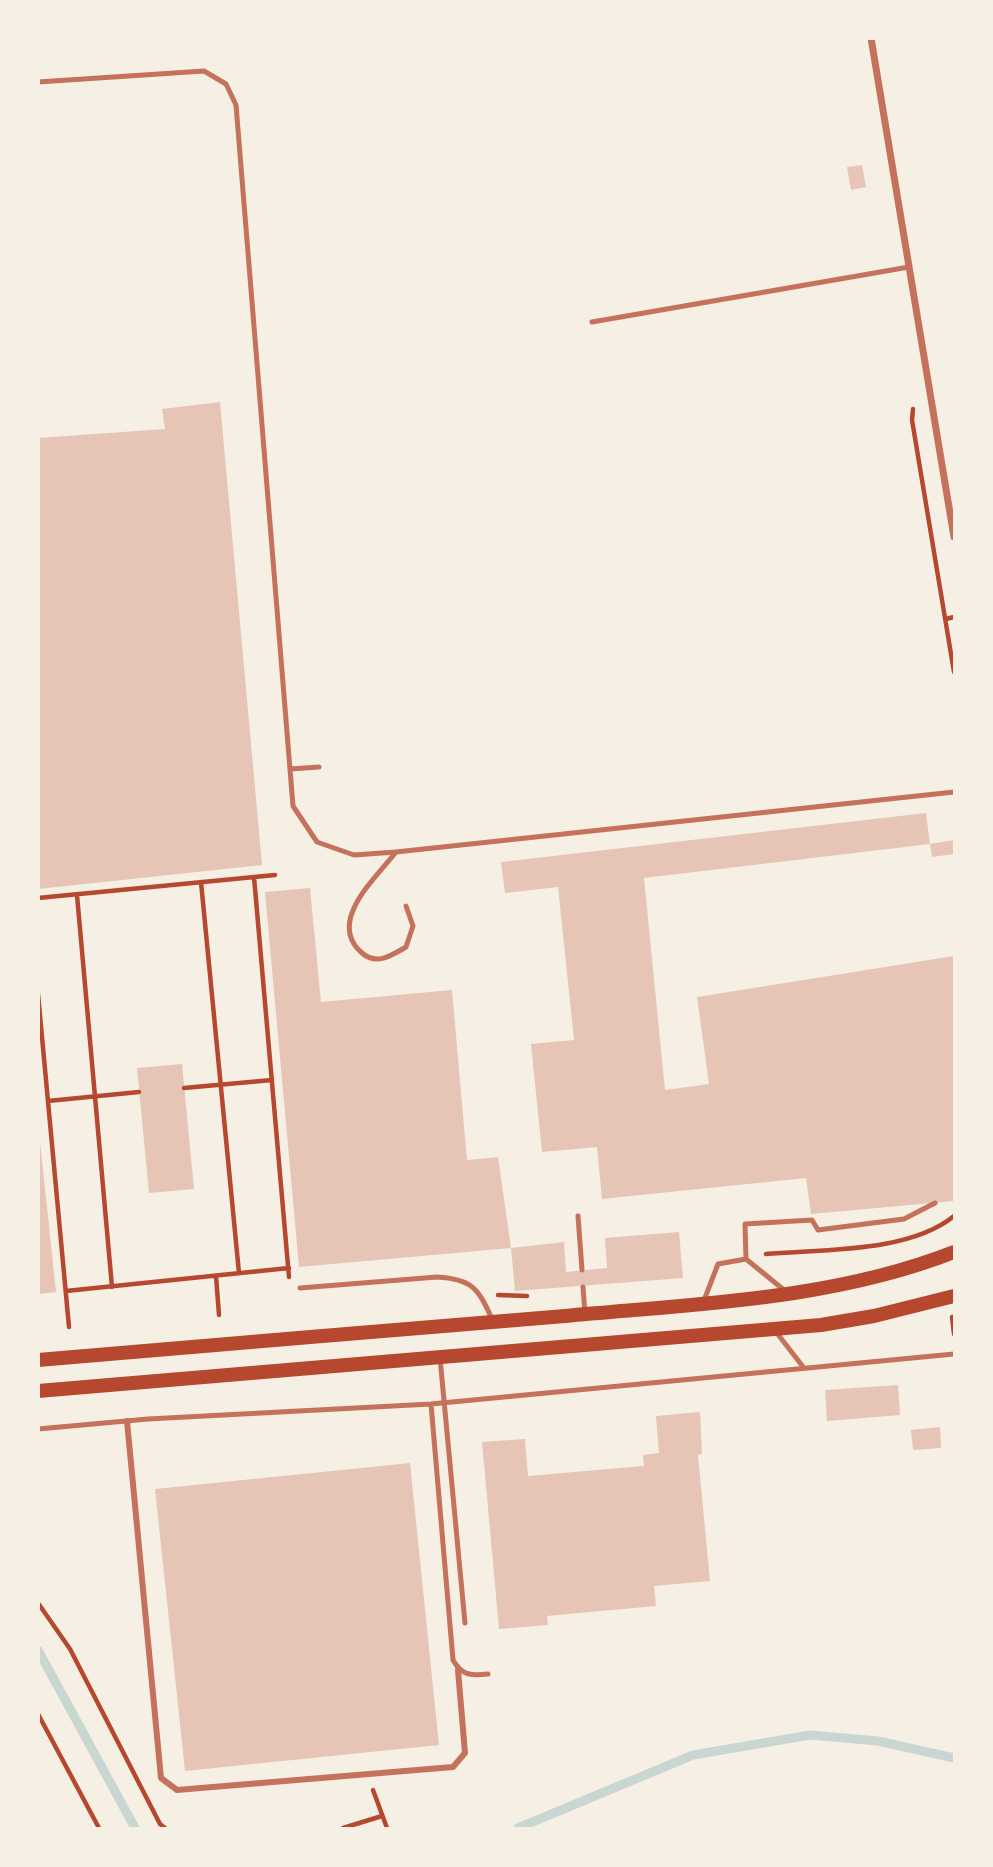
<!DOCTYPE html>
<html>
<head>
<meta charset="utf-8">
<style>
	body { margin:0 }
	#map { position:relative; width:993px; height:1867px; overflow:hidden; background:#f6efe4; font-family:"IBM Plex Serif",serif }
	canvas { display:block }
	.frame { position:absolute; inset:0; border:40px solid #f6efe4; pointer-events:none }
</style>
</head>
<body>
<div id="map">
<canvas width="993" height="1867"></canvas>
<div class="frame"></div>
</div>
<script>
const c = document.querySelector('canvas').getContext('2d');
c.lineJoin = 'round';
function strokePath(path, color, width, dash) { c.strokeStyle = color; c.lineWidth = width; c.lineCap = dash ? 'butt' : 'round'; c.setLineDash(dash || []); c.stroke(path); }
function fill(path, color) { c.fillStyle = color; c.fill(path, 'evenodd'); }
strokePath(new Path2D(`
	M 38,1650 L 135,1828
	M 518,1828 L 693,1755 L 810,1735 L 878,1741 L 954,1758`), '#c9d6d2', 9);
fill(new Path2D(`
	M 862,165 L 866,187 L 851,190 L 847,167 Z
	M 220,402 L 262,865 L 38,889 L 38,438 L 165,429 L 162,409 Z
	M 926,813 L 930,844 L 644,878 L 665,1090 L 709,1084 L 697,997 L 954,956 L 954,1201 L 811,1214 L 806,1178 L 602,1199 L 597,1147 L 542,1152 L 531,1044 L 574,1040 L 558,887 L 505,893 L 501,862 Z
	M 954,840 L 954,854 L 932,857 L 930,844 Z
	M 310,888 L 321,1002 L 452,990 L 467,1160 L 498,1157 L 511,1248 L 299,1267 L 265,892 Z
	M 182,1064 L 194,1189 L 149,1193 L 137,1068 Z
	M 38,1123 L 56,1292 L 38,1294 Z
	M 679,1232 L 683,1278 L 515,1291 L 511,1248 L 564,1242 L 566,1272 L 607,1268 L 605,1238 Z
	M 898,1385 L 900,1415 L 827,1421 L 825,1390 Z
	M 700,1412 L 702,1454 L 698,1455 L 710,1581 L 654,1586 L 656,1606 L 547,1616 L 548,1625 L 499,1629 L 482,1442 L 525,1439 L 528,1476 L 644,1466 L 643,1455 L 659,1453 L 656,1416 Z
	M 940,1427 L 941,1448 L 913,1450 L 911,1430 Z
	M 410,1463 L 439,1745 L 185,1771 L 155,1489 Z`), '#e6c5b7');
strokePath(new Path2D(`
	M 913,409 L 912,420 L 954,672
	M 946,619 L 954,617
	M 254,877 L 289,1277
	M 201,882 L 239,1273
	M 77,895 L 112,1287
	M 38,898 L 275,875
	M 38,994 L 69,1327
	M 184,1088 L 272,1080
	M 48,1101 L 139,1092
	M 766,1254 C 822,1249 909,1253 954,1216
	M 216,1276 L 219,1315
	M 66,1291 L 289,1268
	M 498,1295 L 527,1296
	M 952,1317 L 954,1334
	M 38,1603 L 70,1649 L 160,1824 L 165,1828
	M 38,1714 L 99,1828
	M 373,1790 L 387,1828
	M 343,1828 L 382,1816`), '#b5482f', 4.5);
strokePath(new Path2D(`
	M 38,82 L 204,71 L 226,84 L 236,105 L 293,806 L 317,842 L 354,855 L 396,852 L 954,792
	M 592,322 L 909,267
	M 290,769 L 319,767
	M 396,852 C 375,879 326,922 362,953 C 377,966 392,955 406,947 L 413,926 L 406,906
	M 578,1216 L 582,1270
	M 583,1287 L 585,1314
	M 300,1288 L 437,1277 C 472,1279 478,1288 492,1319
	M 784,1290 L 746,1259 L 745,1224 L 812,1220 L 818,1230 L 904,1219 L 935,1203
	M 703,1303 L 718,1264 L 746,1259
	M 776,1332 L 804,1368
	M 440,1358 L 465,1623
	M 431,1404 L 453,1660 C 462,1676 472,1676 488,1674
	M 38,1429 L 148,1419 L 431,1404 L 954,1354`), '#c5725c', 5);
strokePath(new Path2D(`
	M 127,1421 L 161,1778 L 177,1790 L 453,1767 L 465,1753 L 458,1670`), '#c5725c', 6);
strokePath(new Path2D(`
	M 871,38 L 954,537`), '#c5725c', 7);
strokePath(new Path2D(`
	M 38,1360 C 214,1344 389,1331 565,1316 C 694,1304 832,1300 954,1252
	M 38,1391 L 821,1325 L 874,1316 L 954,1296`), '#b5482f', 14);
</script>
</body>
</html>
